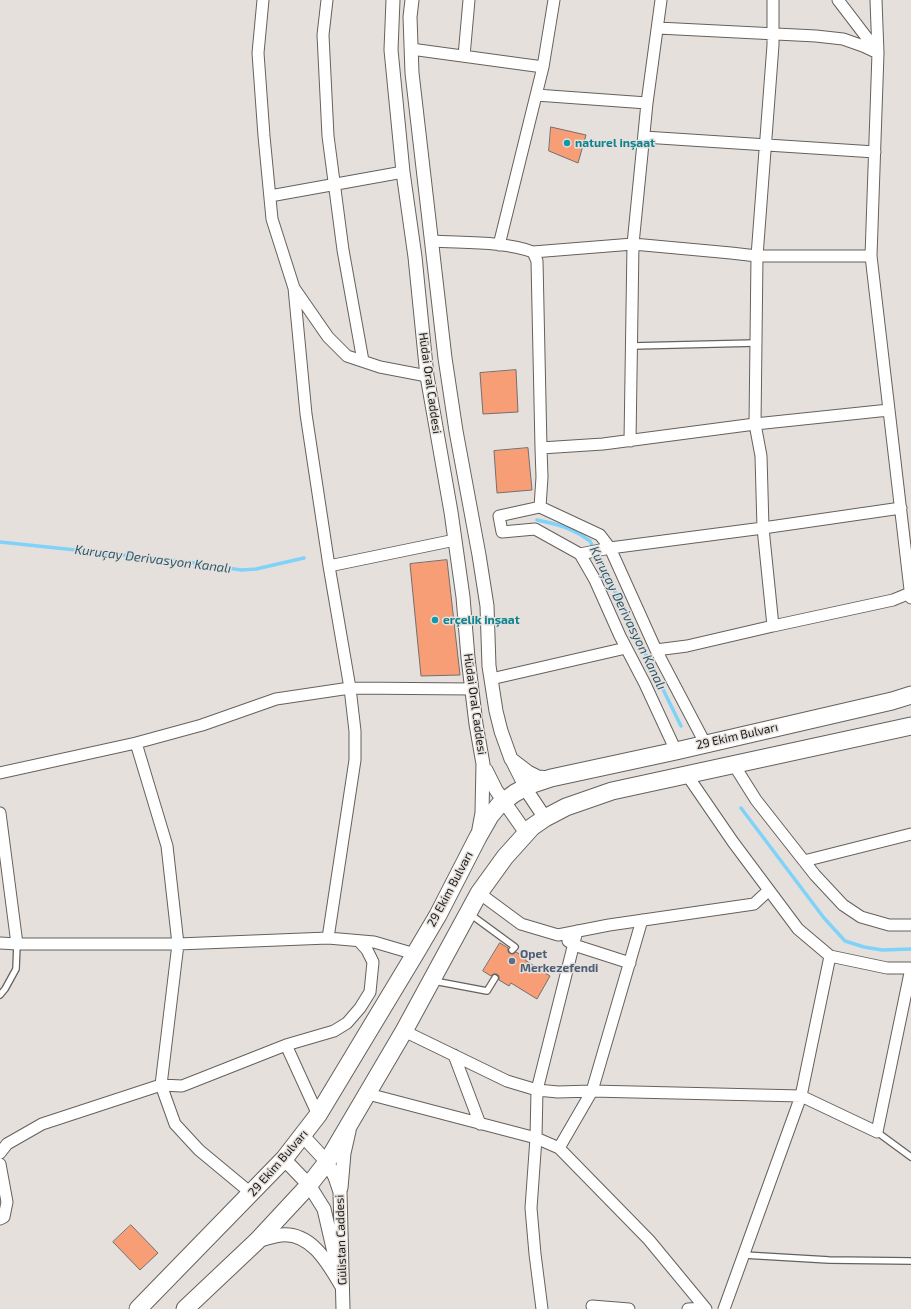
<!DOCTYPE html>
<html>
<head>
<meta charset="utf-8">
<style>
	body { margin:0 }
	canvas { display:block; background:#e5e0dc }
</style>
</head>
<body>
<canvas width="911" height="1309"></canvas>
<script>
const c = document.querySelector('canvas').getContext('2d');
c.lineJoin = 'round';
function strokePath(path, color, width, dash) { c.strokeStyle = color; c.lineWidth = width; c.lineCap = dash ? 'butt' : 'round'; c.setLineDash(dash || []); c.stroke(path); }
function fill(path, color) { c.fillStyle = color; c.fill(path, 'evenodd'); }
function drawText(font, color, halo, rows, align = 'center') {
  c.font = font + ' "Exo 2",sans-serif'; c.lineWidth = 3; c.setLineDash([]); c.textBaseline = 'middle'; c.strokeStyle = halo; c.fillStyle = color; for (const [text, x, y, turn = 0] of rows) {
    c.save(); c.translate(x, y); c.rotate((+turn || 0) * Math.PI / 180); c.textAlign = isNaN(turn) ? turn : align; if (halo) c.strokeText(text, 0, 0); c.fillText(text, 0, 0); c.restore();
  }
}
strokePath(new Path2D(`
	M 537,520 C 557,524 572,528 590,541 L 681,726
	M 0,542 L 189,562 L 241,570 L 256,569 L 304,558
	M 741,808 L 824,918 L 845,941 L 864,947 L 882,950 L 911,949`), '#80d2f9', 3.5);
const building = new Path2D(`
	M 551,127 L 586,135 L 578,163 L 549,151 Z
	M 516,370 L 518,412 L 483,414 L 480,373 Z
	M 528,448 L 532,490 L 497,493 L 494,451 Z
	M 447,560 L 460,675 L 421,676 L 410,564 Z
	M 500,943 L 508,948 L 508,951 L 509,953 L 513,954 L 516,952 L 526,958 L 525,960 L 550,976 L 537,999 L 511,983 L 509,986 L 499,980 L 499,976 L 497,974 L 493,974 L 491,976 L 483,971 Z
	M 131,1225 L 158,1253 L 140,1270 L 113,1242 Z`);
fill(building, '#f89e76');
strokePath(building, '#746e6c', 1);
const service = new Path2D(`
	M 632,346 L 756,343
	M 470,914 L 515,947 L 512,950
	M 434,981 L 487,991 L 495,978
	M 0,995 L 5,989 L 16,969 L 17,944
	M 877,1132 L 911,1157
	M 744,1255 L 829,1260 L 911,1261`);
const minor = new Path2D(`
	M 263,0 L 258,53 L 264,136 L 272,219 L 294,288 L 328,337 L 347,356 L 380,367 L 427,376
	M 327,0 L 323,35 L 328,136 L 343,250 L 363,361
	M 773,0 L 773,45 L 757,256 L 871,256 L 911,598
	M 838,0 L 877,51
	M 876,0 L 878,53
	M 658,28 L 816,36 L 843,39 L 863,46 L 878,53 L 871,256
	M 411,49 L 543,67
	M 464,56 L 469,0
	M 536,95 L 647,103
	M 644,137 L 875,152
	M 270,196 L 403,172
	M 432,241 C 463,243 505,241 533,252 L 537,261 L 541,448 L 603,444 L 755,424 L 761,456 L 763,528 L 773,626 L 687,646 L 656,650
	M 499,245 L 543,67 L 554,0
	M 533,252 L 633,244 L 731,253 L 757,256 L 755,424 L 889,410
	M 294,288 L 306,414 L 329,566 L 350,688 L 355,731 L 355,760 L 328,938
	M 630,441 L 633,244 L 647,103 L 661,0
	M 541,448 L 542,477 L 540,507 L 600,535 L 610,548 L 656,650 L 705,743
	M 540,507 L 499,516 L 502,532 L 535,529 L 580,554 L 595,580 L 620,636 L 645,684 L 676,751
	M 580,554 L 610,548 L 763,528 L 901,508
	M 329,566 L 455,540
	M 773,626 L 893,600 L 910,593
	M 491,679 L 626,648
	M 136,743 L 167,846 L 178,944 L 161,1085 L 175,1124 L 199,1150 L 252,1194
	M 734,765 L 756,800 L 815,875 L 843,905 L 861,917 L 889,925 L 911,925
	M 0,773 L 136,743 L 202,725 L 276,699 L 350,688 L 472,689
	M 687,775 L 733,842 L 798,929 L 830,956 L 887,968 L 911,968
	M 0,813 L 17,944
	M 804,861 L 911,834
	M 479,893 L 521,924 L 558,935 L 609,925 L 754,904 L 768,891
	M 568,941 L 574,945 L 630,963
	M 0,943 L 17,944 L 178,944 L 328,938 L 374,942 L 415,954
	M 404,1031 L 507,1081 L 537,1090 L 558,1092 L 592,1091 L 801,1096 L 877,1132 L 911,968
	M 286,1045 L 318,1115
	M 454,1055 L 480,1124
	M 368,1094 L 536,1138 L 559,1148 L 649,1240 L 706,1309
	M 559,1148 L 592,1091 L 642,920
	M 0,1153 L 7,1144 L 42,1124 L 161,1085 L 182,1086 L 286,1045 L 334,1031 L 347,1023 L 360,1008 L 370,992 L 373,962 L 367,950 L 359,941
	M 0,1164 L 7,1202 L 4,1217 L 0,1219
	M 592,1306 L 629,1309
	M 542,1309 L 535,1254 L 531,1208 L 536,1138 L 537,1090 L 577,931
	M 688,1309 L 705,1308
	M 724,1309 L 801,1096 L 830,956`);
const tertiary = new Path2D(`
	M 393,0 L 391,50 L 403,172 L 415,257 L 427,376 L 451,512 L 463,597 L 468,658 L 476,724 L 483,764 L 482,813 L 479,829
	M 412,0 L 410,17 L 412,73 L 445,358 L 456,431 L 479,555 L 487,606 L 489,666 L 496,711 L 501,731 L 511,759 L 528,772 L 538,777 L 550,778
	M 513,762 L 529,794 L 545,818
	M 486,770 L 496,790 L 526,833
	M 303,1136 L 327,1162 L 335,1177 L 340,1192 L 343,1309
	M 284,1159 L 309,1185 L 324,1209 L 336,1261
	M 341,1188 L 344,1153 L 349,1131
	M 257,1241 C 264,1239 273,1236 281,1235 C 311,1232 328,1263 341,1285`);
const primary = new Path2D(`
	M 138,1309 L 284,1159 L 318,1115 L 415,954 L 438,915 L 478,837 L 490,816 L 500,804 L 515,793 L 530,785 L 551,778 L 676,751 L 892,701 L 911,695
	M 185,1309 L 257,1241 L 309,1185 L 327,1162 L 404,1031 L 479,893 L 505,857 L 532,827 L 545,818 L 566,807 L 612,791 L 911,726`);
strokePath(service, '#65615d', 8);
strokePath(minor, '#65615d', 13);
strokePath(tertiary, '#65615d', 15);
strokePath(primary, '#65615d', 19);
strokePath(service, '#fff', 5.5);
strokePath(minor, '#fff', 11);
strokePath(tertiary, '#fff', 13);
strokePath(primary, '#fff', 17);
for (const [x, y, r, color] of [
	[567,143,4,"#0f9aa8"],
	[435,620,4,"#0f9aa8"],
	[512,961,4,"#5c6f8a"]
]) { const dot = new Path2D(); dot.arc(x, y, r, 0, 2 * Math.PI); c.fillStyle = color; c.fill(dot); strokePath(dot, '#e5e0dc', 1.5); }
drawText('bold 12px', '#0d838f', '#e5e0dc', [
	["naturel inşaat",575,143],
	["erçelik inşaat",443,620]
], 'left');
drawText('12px', '#191816', '#e5e0dc', [
	["Hüdai Oral Caddesi",430,383,82],
	["Hüdai Oral Caddesi",475,704,82],
	["29 Ekim Bulvarı",737,736,-13],
	["29 Ekim Bulvarı",450,889,-62],
	["29 Ekim Bulvarı",278,1163,-49],
	["Gülistan Caddesi",341,1240,-92]
]);
drawText('bold 12px', '#4e5e75', '#e5e0dc', [
	["Opet",520,954],
	["Merkezefendi",520,968]
], 'left');
drawText('italic 13px', '#29566b', '#e5e0dc', [
	["Kuruçay Derivasyon Kanalı",153,559,7],
	["Kuruçay Derivasyon Kanalı",628,618,64]
]);
</script>
</body>
</html>
